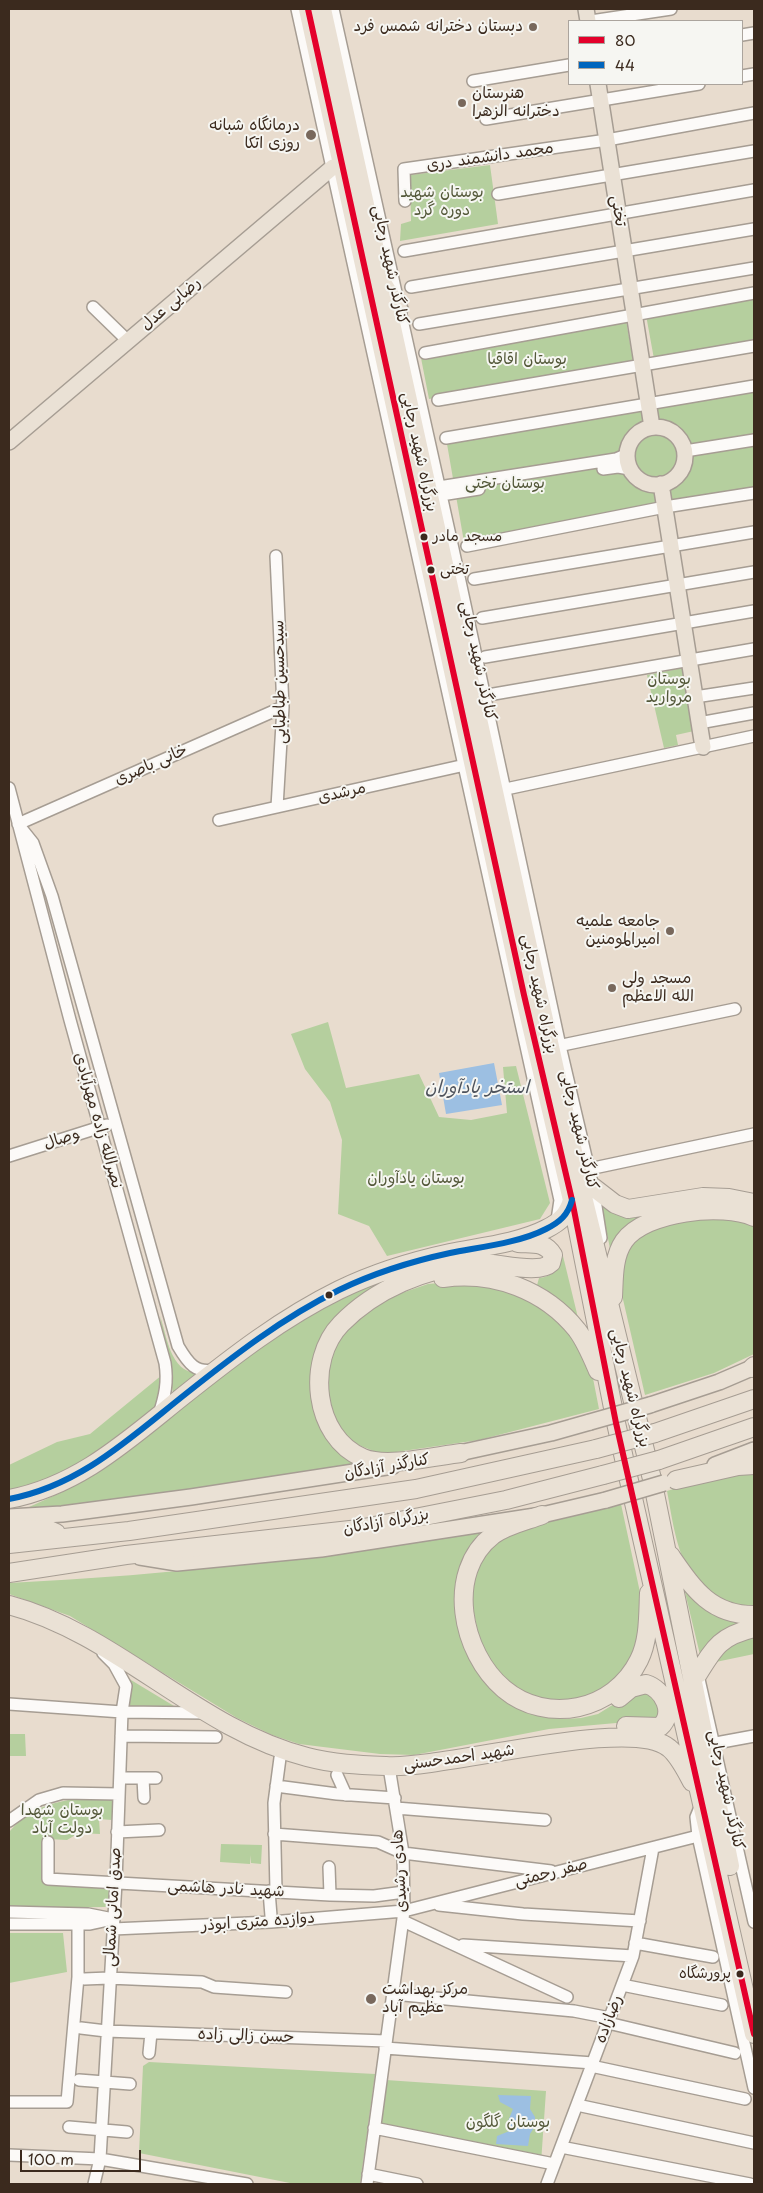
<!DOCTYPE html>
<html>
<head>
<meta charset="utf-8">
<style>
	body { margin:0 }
	#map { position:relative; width:763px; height:2193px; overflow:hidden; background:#e8dcce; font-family:"Playpen Sans",sans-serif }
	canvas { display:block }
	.frame { position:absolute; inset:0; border:10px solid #3b2a1e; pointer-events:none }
	.legend { position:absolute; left:568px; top:20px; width:175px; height:65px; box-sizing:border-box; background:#f6f6f2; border:1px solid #aba49d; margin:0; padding:6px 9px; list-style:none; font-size:15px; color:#3b2a1e }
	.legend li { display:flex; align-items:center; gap:10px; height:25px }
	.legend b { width:25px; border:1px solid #aba49d }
	.scale { position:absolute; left:20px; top:2150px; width:121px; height:22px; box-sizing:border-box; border:2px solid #3b2a1e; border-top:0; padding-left:6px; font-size:15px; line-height:18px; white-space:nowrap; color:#3b2a1e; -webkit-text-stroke:4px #f6f6f2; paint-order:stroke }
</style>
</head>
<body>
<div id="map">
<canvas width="763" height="2193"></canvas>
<div class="frame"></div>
<ul class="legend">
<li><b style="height:6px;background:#e4002b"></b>80</li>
<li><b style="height:6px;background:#0065bd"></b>44</li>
</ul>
<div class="scale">100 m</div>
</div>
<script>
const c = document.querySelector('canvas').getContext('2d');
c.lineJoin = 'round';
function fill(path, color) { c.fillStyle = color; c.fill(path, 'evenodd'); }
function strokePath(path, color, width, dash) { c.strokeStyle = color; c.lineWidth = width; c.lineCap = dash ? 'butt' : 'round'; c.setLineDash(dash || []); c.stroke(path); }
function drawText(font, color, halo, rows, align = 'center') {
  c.font = font + ' "Playpen Sans","Playpen Sans Arabic",sans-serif'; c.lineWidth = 4; c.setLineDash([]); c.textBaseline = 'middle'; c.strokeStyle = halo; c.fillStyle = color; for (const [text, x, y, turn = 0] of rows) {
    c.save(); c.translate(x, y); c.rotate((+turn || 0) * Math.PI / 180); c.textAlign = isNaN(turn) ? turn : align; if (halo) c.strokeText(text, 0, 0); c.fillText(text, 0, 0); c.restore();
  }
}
fill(new Path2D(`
	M 490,165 L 498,224 L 400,241 L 401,224 L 411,221 L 410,175 Z
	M 754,297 L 754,342 L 654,359 L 646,315 Z
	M 626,320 L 633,361 L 429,399 L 421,358 Z
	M 754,391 L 754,491 L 464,542 L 447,444 Z
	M 683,668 L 694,731 L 676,735 L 678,745 L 664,748 L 647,675 Z
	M 328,1022 L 346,1088 L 419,1074 L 439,1117 L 471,1120 L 507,1113 L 503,1067 L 516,1066 L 550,1203 L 540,1219 L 387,1256 L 369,1226 L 338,1214 L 342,1140 L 330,1102 L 305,1069 L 291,1034 Z
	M 600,1200 L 676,1210 L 612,1258 Z
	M 698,1216 L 754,1222 L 754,1354 L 714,1373 L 645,1395 L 622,1295 L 619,1268 L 635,1236 L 643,1231 Z
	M 563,1256 L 580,1326 L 536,1289 L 539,1278 C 553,1277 558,1268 563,1256 Z
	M 391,1278 L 350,1307 L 314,1394 L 363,1465 L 84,1505 L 18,1512 L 60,1493 L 116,1460 L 279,1330 L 349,1293 Z
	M 461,1281 L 525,1294 L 570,1330 L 590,1363 L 599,1409 L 479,1440 L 396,1452 L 376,1452 L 356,1444 L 344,1435 L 330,1414 L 327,1358 L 350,1323 L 390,1297 L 428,1284 Z
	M 160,1316 C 167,1336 170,1372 197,1373 L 173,1393 Z
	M 162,1375 L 161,1400 L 148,1415 L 83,1463 L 9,1495 L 9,1465 L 57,1442 L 90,1434 Z
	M 754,1471 L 754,1609 L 750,1610 C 738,1606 721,1603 710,1595 C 678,1571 674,1528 667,1491 L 701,1480 Z
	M 621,1504 L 644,1611 L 634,1660 L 603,1693 L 558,1704 L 513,1689 L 491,1664 L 479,1638 L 470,1593 L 485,1548 L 525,1527 Z
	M 492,1530 L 474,1546 L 465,1629 L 522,1706 L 548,1717 L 565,1719 L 581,1718 L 598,1714 L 635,1691 L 654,1693 L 661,1719 L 549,1729 L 414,1755 L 380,1754 L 299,1744 L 272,1735 L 237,1718 L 70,1616 L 9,1594 L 9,1583 C 171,1575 332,1557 492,1530 Z
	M 684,1588 L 754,1620 L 702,1663 Z
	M 754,1632 L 754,1654 L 711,1663 L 717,1651 Z
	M 126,1677 L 179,1709 L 128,1708 Z
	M 9,1734 L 25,1734 L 26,1756 L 9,1756 Z
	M 68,1800 L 114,1800 L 112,1820 L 99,1819 L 100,1834 L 79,1833 L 67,1840 L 47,1839 L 43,1878 L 111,1884 L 111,1903 L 105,1907 L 9,1908 L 10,1831 C 27,1811 44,1805 68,1800 Z
	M 221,1844 L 262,1845 L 261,1864 L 251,1863 L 251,1855 L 250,1864 L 220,1862 Z
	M 9,1933 L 63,1933 L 67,1972 L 9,1983 Z
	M 149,2062 L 375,2074 L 360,2184 L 295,2184 L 139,2153 L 143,2066 Z
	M 386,2080 L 546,2091 L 541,2163 L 378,2134 Z`), '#b5cf9e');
fill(new Path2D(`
	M 494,1063 L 502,1105 L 446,1114 L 439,1073 Z
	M 498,2095 L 531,2096 L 530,2109 L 535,2117 L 535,2126 L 530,2134 L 528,2146 L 496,2144 L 497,2136 L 512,2130 L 508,2121 L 513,2109 L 500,2102 Z`), '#9cbfe2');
const minor = new Path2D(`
	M 297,9 L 560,1200 L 557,1220
	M 333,9 L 453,549 L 560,1046 L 593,1187 L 601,1238
	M 591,21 L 671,9
	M 742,35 L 754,33
	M 742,76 L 754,74
	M 473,81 L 569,65
	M 486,119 L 699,84
	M 498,194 L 754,151
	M 405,201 L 404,169 L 607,140 L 754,113
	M 404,251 L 754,190
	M 411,287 L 754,229
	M 93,307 L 128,341
	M 419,324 L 754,268
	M 425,353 L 754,293
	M 438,400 L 754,346
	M 446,438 L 754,386
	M 685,451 L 754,440
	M 603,469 L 618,467 L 630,469
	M 439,487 L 616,459 L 623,456 L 628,451
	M 441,495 L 479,489
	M 467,546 L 665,507 L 754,493
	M 276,556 L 283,707 L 277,807
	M 474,579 L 754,532
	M 482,618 L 754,572
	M 485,657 L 754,611
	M 488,695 L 754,649
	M 695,697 L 754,688
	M 699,723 L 754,713
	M 9,788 L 70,1020 L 165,1363 C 168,1382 165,1396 159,1414
	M 506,789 L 754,736
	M 219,820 L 465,765
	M 18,824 L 283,707
	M 21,828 L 33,843 L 52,896 L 178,1346 C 188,1363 196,1375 217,1369
	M 553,1047 L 735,1009
	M 9,1156 L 107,1125
	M 589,1169 L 754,1134
	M 698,1675 L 754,1922
	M 9,1704 L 122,1712 L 206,1713
	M 121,1736 L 216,1737
	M 716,1743 L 754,1736
	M 337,1775 L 346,1795
	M 120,1778 L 156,1778
	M 143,1778 L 144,1798
	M 276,1786 L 337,1794 L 395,1798
	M 701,1805 L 696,1817 L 698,1836 L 754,2088
	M 396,1808 L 545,1820
	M 9,1821 L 39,1800 L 63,1793 L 119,1794
	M 117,1832 L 159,1830
	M 274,1834 L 378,1842 L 403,1853 L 551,1871
	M 48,1842 L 48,1879 L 330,1895 L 374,1896 L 404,1892
	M 329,1867 L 330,1895
	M 269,1891 L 271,1916
	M 276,1891 L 274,1803 L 280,1758
	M 439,1905 L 523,1914 L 640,1921
	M 9,1912 L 88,1914 L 113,1919 L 90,1924 L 9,1924
	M 403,1921 L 567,1997
	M 113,1929 L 271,1922 L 404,1911 L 698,1836
	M 635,1943 L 713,1957
	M 463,1945 L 633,1956
	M 84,1979 L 109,1978 L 202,1982 L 214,1987 L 286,1992
	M 622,1985 L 722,2005
	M 393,1994 L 574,2011 L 610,2018
	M 608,2023 L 735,2053
	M 81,2028 L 106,2031 L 386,2041
	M 385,2048 L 593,2063
	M 149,2053 L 151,2033
	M 591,2066 L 745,2099
	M 79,2080 L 130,2084
	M 9,2102 L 67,2102 L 78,1977 L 78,1924
	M 577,2105 L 754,2143
	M 69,2127 L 127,2132
	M 374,2128 L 554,2164
	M 561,2147 L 750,2184
	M 9,2155 L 100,2159 L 247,2184
	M 368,2174 L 417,2184
	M 94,2184 L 100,2159 L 116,1882 L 122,1712 L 126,1686 L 114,1664 L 103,1653
	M 367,2184 L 404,1911 L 403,1853 L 389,1767
	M 547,2184 L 633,1956 L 653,1848`);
const major = new Path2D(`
	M 586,9 L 588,21
	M 598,84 L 652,427
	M 384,283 L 400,309
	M627 456a29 29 0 1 1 58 0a29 29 0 1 1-58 0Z
	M 9,442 L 333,167
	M 661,484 L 703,747
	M 650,1405 L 719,1382 L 754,1367
	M 450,1455 L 551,1433 L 590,1422
	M 715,1465 L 754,1450
	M 9,1517 L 62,1514 L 191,1497 L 393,1466
	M 140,1557 L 177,1563 L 321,1549 L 542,1515 L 606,1500`);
const highway = new Path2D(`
	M 308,9 L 524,995 L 572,1200 L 616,1423 L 754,2034
	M 322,9 L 583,1197 L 652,1479 L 730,1866
	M 593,1187 L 615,1204 L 628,1209 L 703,1197 L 729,1198 L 754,1203
	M 443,1278 C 494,1271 545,1290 577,1330 C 586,1342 592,1357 598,1371
	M 613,1297 C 614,1278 613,1257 624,1241 C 645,1211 723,1203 754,1217
	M 752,1368 L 754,1366
	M 655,1433 L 754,1399
	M 461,1453 C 435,1456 386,1468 363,1458 C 313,1437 306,1360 341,1324 C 376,1288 425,1269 474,1263 C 494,1261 538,1276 551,1263 L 553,1255 C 545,1241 532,1244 518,1243
	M 659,1460 L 754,1427
	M 676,1480 L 738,1466 L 754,1465
	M 9,1499 C 79,1486 129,1439 183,1396 C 232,1357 282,1318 339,1290 C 374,1273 413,1261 450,1253 C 480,1247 519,1243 546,1229 C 560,1222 568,1215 572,1200
	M 542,1515 C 526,1521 507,1525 493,1535 C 445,1572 461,1653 504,1689 C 547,1725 614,1711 639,1660 C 649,1640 648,1616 649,1593
	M 9,1530 L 47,1529 L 56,1533
	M 9,1544 L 129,1531 L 416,1489 L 596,1449
	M 670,1555 C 693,1588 710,1615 754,1615
	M 9,1573 L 126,1555 L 359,1529 L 506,1500 L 603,1475
	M 9,1605 C 118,1634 197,1729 307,1757 C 333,1764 360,1765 386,1766 C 445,1770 630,1715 669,1748 C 679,1756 686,1771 692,1782
	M 698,1674 C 715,1646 721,1636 754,1628
	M 619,1698 L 631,1688 L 646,1684 C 663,1689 676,1713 660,1727 L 626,1726`);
strokePath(minor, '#a69d93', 14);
strokePath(major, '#a69d93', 18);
strokePath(highway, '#a69d93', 20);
strokePath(minor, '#fcfaf8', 11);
strokePath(major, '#eae1d5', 15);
strokePath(highway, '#eae1d5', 18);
const majorBridge = new Path2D(`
	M 590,1422 L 650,1405
	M 606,1500 L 664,1483`);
const highwayBridge = new Path2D(`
	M 596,1449 L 655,1433
	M 603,1475 L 659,1460`);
strokePath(majorBridge, '#a69d93', 18, []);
strokePath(highwayBridge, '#a69d93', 20, []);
strokePath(majorBridge, '#eae1d5', 15);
strokePath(highwayBridge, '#eae1d5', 18);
strokePath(new Path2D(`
	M 308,9 L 524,995 L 572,1200 L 616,1423 L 754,2034`), '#e4002b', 6);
strokePath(new Path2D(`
	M 9,1499 C 79,1486 129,1439 183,1396 C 232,1357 282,1318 339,1290 C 374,1273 413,1261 450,1253 C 480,1247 519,1243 546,1229 C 560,1222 568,1215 572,1200`), '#0065bd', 6);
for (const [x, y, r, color] of [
	[533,27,5,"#78685c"],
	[462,103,5,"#78685c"],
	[311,135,6,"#78685c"],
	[424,537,4.5,"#3b2a1e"],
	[431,570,4.5,"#3b2a1e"],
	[670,931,5,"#78685c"],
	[612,988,5,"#78685c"],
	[329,1295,4.5,"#3b2a1e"],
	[740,1974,4.5,"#3b2a1e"],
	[371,1999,6,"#78685c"]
]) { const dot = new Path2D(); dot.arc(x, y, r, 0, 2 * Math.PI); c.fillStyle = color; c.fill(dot); strokePath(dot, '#f6f6f2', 2); }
drawText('15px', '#3b2a1e', '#f6f6f2', [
	["مسجد مادر",433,537],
	["تختی",440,570],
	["پرورشگاه",731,1974,"right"]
], 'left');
drawText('16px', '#3b2a1e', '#f6f6f2', [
	["دبستان دخترانه شمس فرد",523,27],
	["هنرستان",472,94,"left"],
	["دخترانه الزهرا",472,112,"left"],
	["درمانگاه شبانه",300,126],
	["روزی اتکا",300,144],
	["جامعه علمیه",660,922],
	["امیرالمومنین",660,940],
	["مسجد ولی",622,979,"left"],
	["الله الاعظم",622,997,"left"],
	["مرکز بهداشت",382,1990,"left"],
	["عظیم آباد",382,2008,"left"]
], 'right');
drawText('16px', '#3b2a1e', '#f6f6f2', [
	["محمد دانشمند دری",490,157,-8],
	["تختی",618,211,81],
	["کنارگذر شهید رجایی",390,265,78],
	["رضایی عدل",171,304,-40],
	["بزرگراه شهید رجایی",419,452,78],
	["کنارگذر شهید رجایی",478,661,78],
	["سیدحسین طباطبایی",280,682,-91],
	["خانی باصری",151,765,-24],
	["مرشدی",342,793,-13],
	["بزرگراه شهید رجایی",539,994,78],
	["نصرالله زاده مهرآبادی",98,1121,74],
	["کنارگذر شهید رجایی",579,1130,77],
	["وصال",62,1139,-17],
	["بزرگراه شهید رجایی",630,1388,76],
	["کنارگذر آزادگان",387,1467,-10],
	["بزرگراه آزادگان",386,1522,-10],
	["شهید احمدحسنی",459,1758,-8],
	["کنارگذر شهید رجایی",726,1790,78],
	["هادی رشیدی",400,1871,-93],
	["صفر رحمتی",551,1873,-14],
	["شهید نادر هاشمی",226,1889,3],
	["صدق امانی شمالی",113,1907,-87],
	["دوازده متری ابوذر",258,1922,-4],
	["رضازاده",609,2019,-69],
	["حسن زالی زاده",246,2036,2]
]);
drawText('16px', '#535839', '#f6f6f2', [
	["بوستان شهید",442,193],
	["دوره گرد",442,211],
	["بوستان اقاقیا",527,360],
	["بوستان تختی",505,484],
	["بوستان",669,680],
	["مروارید",669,698],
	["بوستان یادآوران",416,1179],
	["بوستان شهدا",62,1811],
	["دولت آباد",62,1829],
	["بوستان گلگون",508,2123]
]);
drawText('italic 18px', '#4e535c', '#f6f6f2', [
	["استخر یادآوران",477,1088]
]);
</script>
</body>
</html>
